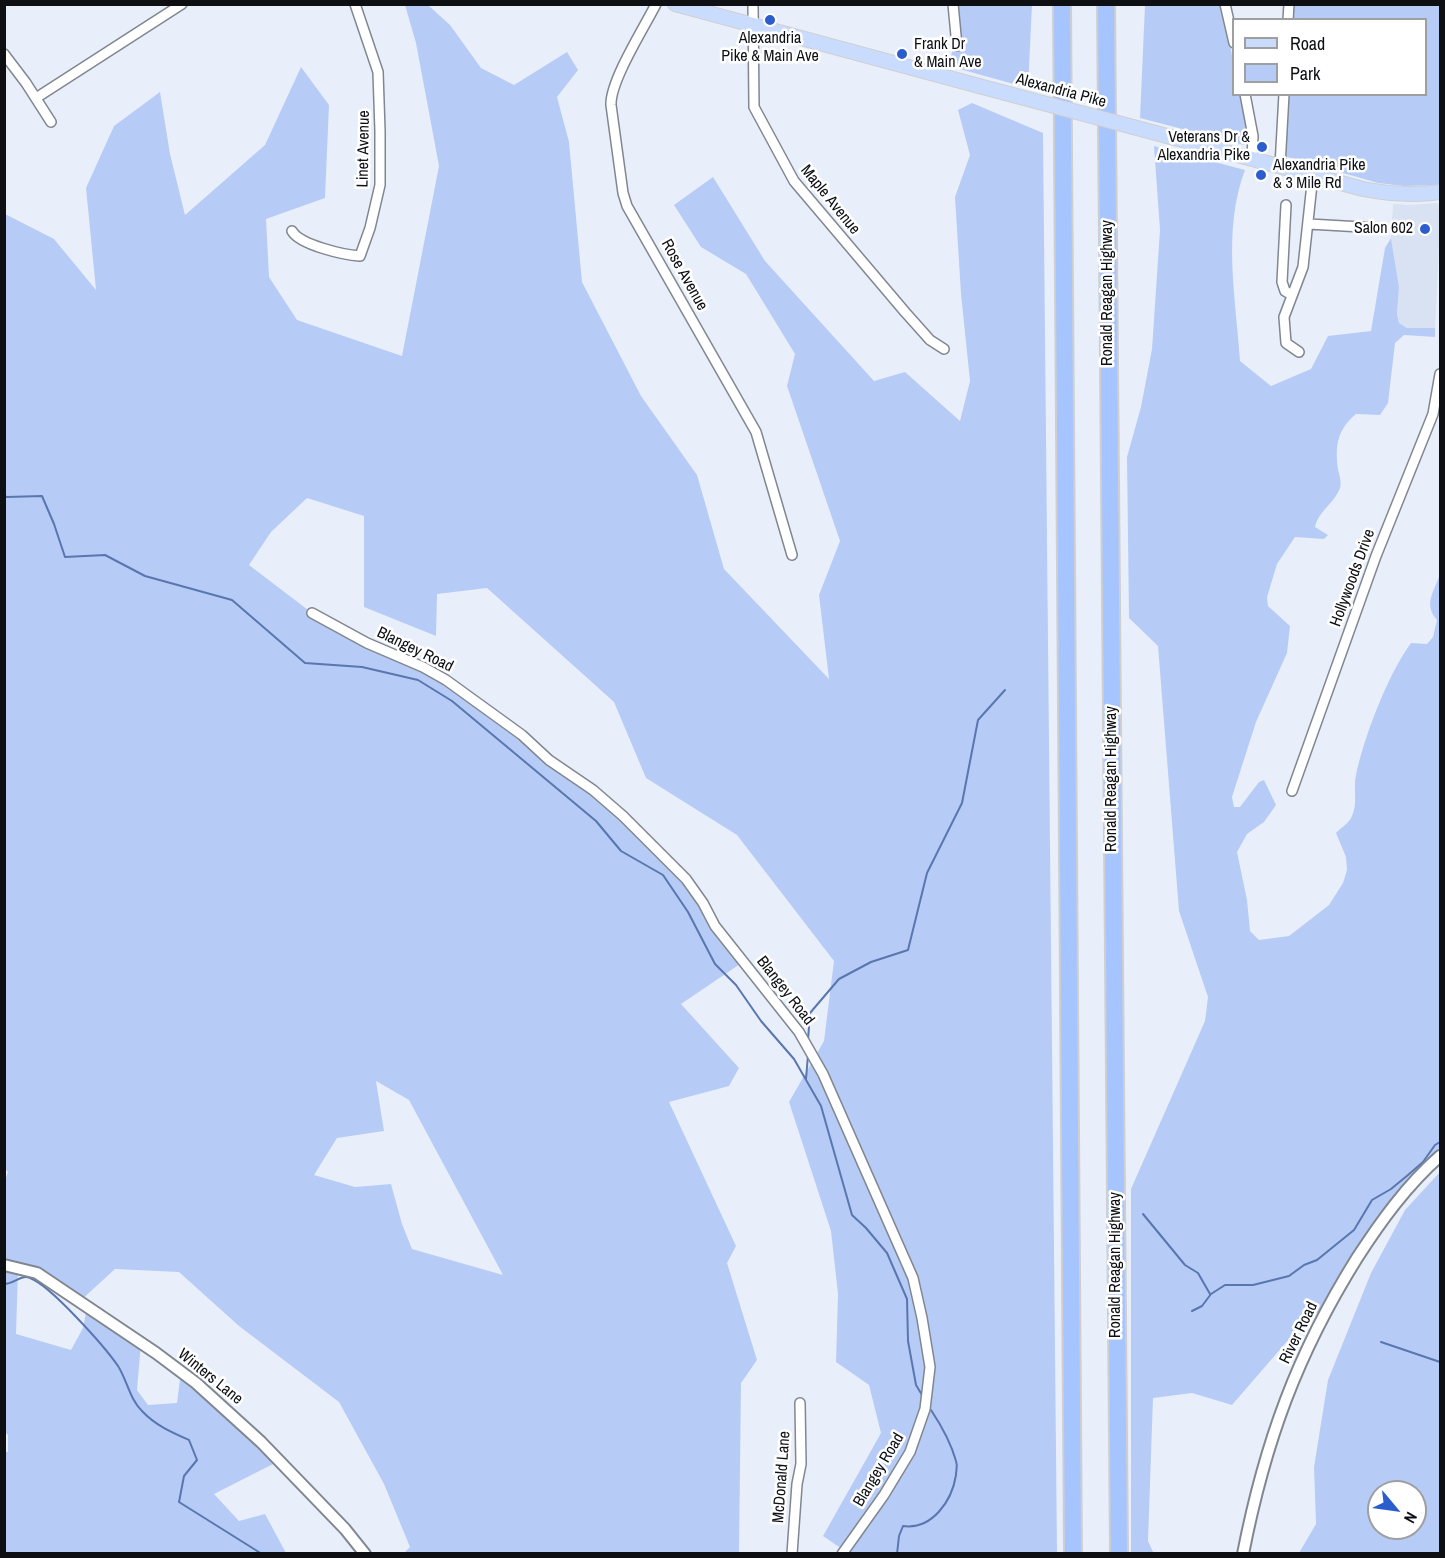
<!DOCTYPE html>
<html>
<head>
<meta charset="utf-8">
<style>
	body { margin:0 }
	#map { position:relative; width:1445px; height:1558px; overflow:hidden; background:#e9effa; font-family:"Archivo Narrow",sans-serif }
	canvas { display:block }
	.frame { position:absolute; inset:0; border:6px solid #0d0f13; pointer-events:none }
	.legend { position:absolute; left:1232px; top:18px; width:195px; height:78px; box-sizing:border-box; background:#fff; border:2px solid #9e9fa1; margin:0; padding:8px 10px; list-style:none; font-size:18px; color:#0d0f13 }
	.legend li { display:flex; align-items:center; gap:12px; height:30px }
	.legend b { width:30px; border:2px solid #9e9fa1 }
	.north { position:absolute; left:1367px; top:1480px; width:60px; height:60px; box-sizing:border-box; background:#fff; border:2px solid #9e9fa1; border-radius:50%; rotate:119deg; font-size:16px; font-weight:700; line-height:24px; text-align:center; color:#0d0f13 }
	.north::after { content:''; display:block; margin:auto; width:21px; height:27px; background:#2c5dcc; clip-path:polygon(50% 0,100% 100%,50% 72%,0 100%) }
</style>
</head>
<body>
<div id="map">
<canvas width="1445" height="1558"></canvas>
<div class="frame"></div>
<ul class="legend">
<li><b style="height:8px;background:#cadcfe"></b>Road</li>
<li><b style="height:16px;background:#b6ccf6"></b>Park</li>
</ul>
<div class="north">N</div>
</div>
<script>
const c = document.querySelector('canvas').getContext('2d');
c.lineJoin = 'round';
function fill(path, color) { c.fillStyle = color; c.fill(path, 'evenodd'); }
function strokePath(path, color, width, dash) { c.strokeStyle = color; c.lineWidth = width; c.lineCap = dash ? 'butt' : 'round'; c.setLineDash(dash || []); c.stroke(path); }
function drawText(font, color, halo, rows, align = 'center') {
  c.font = font + ' "Archivo Narrow",sans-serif'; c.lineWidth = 5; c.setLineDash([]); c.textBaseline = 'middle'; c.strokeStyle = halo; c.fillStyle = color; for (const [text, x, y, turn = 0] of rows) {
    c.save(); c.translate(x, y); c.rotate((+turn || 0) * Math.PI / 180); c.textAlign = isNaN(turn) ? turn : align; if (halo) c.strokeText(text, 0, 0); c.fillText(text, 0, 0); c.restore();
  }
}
fill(new Path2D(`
	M 1437,203 L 1440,205 L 1440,229 L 1435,328 L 1407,328 L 1399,323 L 1397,314 L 1399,287 L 1391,238 L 1393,204 L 1411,205 Z`), '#d9e2f3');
fill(new Path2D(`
	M 405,5 L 428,5 L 450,25 L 481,68 L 514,85 L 567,52 L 578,70 L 557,97 L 569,142 L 582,282 L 641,396 L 697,475 L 724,569 L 829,679 L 819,595 L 840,541 L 787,386 L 795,354 L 746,274 L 701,247 L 674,205 L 713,177 L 765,261 L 874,381 L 905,372 L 960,421 L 970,381 L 961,294 L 955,197 L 970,155 L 958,110 L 972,103 L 1043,133 L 1057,1553 L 848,1553 L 823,1536 L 881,1433 L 869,1385 L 836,1362 L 838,1294 L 831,1231 L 789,1102 L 824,1041 L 834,961 L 737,835 L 646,778 L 614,702 L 487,588 L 437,594 L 436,636 L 364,607 L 364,516 L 307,498 L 271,532 L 249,565 L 312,613 L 423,667 L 564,770 L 673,865 L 743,962 L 681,1004 L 739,1068 L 729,1086 L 669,1102 L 736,1246 L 727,1263 L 757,1360 L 741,1383 L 739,1553 L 404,1553 L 410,1547 L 384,1484 L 339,1402 L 239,1326 L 179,1272 L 115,1269 L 79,1302 L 37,1273 L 18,1269 L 16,1334 L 71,1350 L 83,1328 L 87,1308 L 141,1343 L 137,1390 L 148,1405 L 177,1403 L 181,1371 L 279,1461 L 214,1494 L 239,1521 L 265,1514 L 286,1553 L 5,1553 L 4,1452 L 8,1452 L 8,1435 L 4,1431 L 4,1183 L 8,1172 L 4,1168 L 5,214 L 54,239 L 96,290 L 86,188 L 114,126 L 160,92 L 170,154 L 185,215 L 265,145 L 301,67 L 329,105 L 325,198 L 266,219 L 269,277 L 297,320 L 402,356 L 439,166 L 416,43 ZM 376,1081 L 409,1100 L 503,1275 L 412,1249 L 402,1224 L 391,1184 L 355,1187 L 314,1175 L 337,1138 L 384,1131 Z
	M 958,5 L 1032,5 L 1028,88 L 949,66 L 953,47 L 961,45 Z
	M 1145,5 L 1223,5 L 1233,61 L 1234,94 L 1240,95 L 1249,137 L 1246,144 L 1244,145 L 1140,118 Z
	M 1292,5 L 1440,5 L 1440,185 L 1404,186 L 1378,183 L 1284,156 L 1287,95 L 1426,94 L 1426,20 L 1291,19 Z
	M 1154,146 L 1245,170 C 1222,230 1236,299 1240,361 L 1271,386 L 1311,369 L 1328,336 L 1371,331 L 1385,248 L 1391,238 L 1399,287 L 1397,314 L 1399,323 L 1407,328 L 1435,328 L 1435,337 L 1404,335 L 1395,343 L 1388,403 L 1380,415 L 1356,414 C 1337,430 1335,446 1338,469 C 1339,475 1342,482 1340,488 C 1334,504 1319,510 1315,527 L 1328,535 L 1324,539 L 1295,537 L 1277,564 L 1267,597 L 1268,606 L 1290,626 L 1287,653 L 1256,722 L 1232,797 L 1234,807 L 1240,807 L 1259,782 L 1264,780 L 1276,805 L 1264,822 L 1247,834 L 1237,852 L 1247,900 L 1250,931 L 1259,940 L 1289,936 L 1329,905 L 1343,883 L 1347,870 L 1346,857 L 1336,833 C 1341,828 1350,822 1352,816 C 1358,803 1353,788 1356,775 C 1364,737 1388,674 1411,643 L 1427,644 L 1433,637 L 1437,620 C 1423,604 1434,592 1440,574 L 1440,1152 C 1387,1189 1350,1260 1317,1315 L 1315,1309 L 1232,1405 L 1192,1393 L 1153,1398 L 1148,1541 L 1154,1554 L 1131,1553 L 1131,1189 L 1205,1021 L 1208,997 L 1179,911 L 1158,646 L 1129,618 L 1127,457 L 1141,407 L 1152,349 L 1160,230 Z
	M 1440,1172 L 1440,1553 L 1299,1553 L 1316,1524 L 1314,1467 L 1328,1380 L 1371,1273 L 1405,1210 ZM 1379,1492 L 1415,1492 L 1415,1528 L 1379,1528 Z`), '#b6ccf6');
strokePath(new Path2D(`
	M 4,496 L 7,497 L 42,496 L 54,524 L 65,557 L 105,555 L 145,576 L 232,600 L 305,663 L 362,667 L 418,680 L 452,701 L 596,821 L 621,851 L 663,875 L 688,912 L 715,964 L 736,985 L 761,1021 L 794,1059 L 821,1106 L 852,1215 L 866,1228 L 887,1253 L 907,1299 L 908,1341 L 916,1385 L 922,1395
	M 808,1040 L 810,1013 L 839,979 L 871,962 L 908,950 L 927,873 L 962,803 L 978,720 L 1005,690
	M 806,1079 L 808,1055
	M 1143,1214 L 1185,1265 L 1198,1273 L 1210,1294
	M 4,1284 C 14,1284 21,1274 30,1278 C 50,1285 105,1347 118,1366 C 127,1380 130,1400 142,1411 C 155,1425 171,1432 189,1440 L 197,1460 L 184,1476 L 179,1502 L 262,1554
	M 1192,1311 L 1202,1306 L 1211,1294 L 1225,1285 L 1253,1285 L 1289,1276 L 1304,1265 L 1317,1260 L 1354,1230 L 1372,1200 L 1391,1189 L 1408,1175 L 1423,1162 L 1435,1145 L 1440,1142
	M 1381,1342 L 1440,1362
	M 897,1554 L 899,1536 L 903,1526 C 932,1530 952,1501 956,1475 C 956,1470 958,1466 956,1461 C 951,1443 941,1425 931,1410`), '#5976af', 2);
const minor = new Path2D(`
	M 656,4 C 644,28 610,81 611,105 L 623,193 L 627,206 L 756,432 L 792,555
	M 753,4 L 754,107 L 794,181 L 905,312 L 930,340 L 944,349
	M 953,4 L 957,46
	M 1225,4 L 1234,43
	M 1288,20 L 1289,4
	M 4,54 L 26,83 L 51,122
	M 1245,94 L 1253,136 L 1252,159
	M 36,98 L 182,4
	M 1280,166 L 1284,94
	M 1286,205 L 1282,282 L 1285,291 L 1292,295
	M 1309,224 L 1379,228
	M 292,231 C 300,245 344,255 360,256 L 370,228 L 380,185 L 380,131 L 378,72 L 355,4
	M 1299,352 L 1286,343 L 1284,317 L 1303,267 L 1313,175
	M 312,613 L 367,643 L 423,667 L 446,680 L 522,735 L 549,760 L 593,790 L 623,816 L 686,879 L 703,903 L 715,926 L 799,1032 L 823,1074 L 913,1278 L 922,1318 L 930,1367 L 925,1409 L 910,1452 L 884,1495 L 842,1554
	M 1292,791 L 1376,556 L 1433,414 L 1440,374
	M 792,1554 L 797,1484 L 801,1464 L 800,1403`);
const tertiary = new Path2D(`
	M 4,1265 L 37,1273 L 156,1353 L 196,1383 L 261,1442 L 345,1529 L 365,1554
	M 1243,1554 C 1265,1442 1297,1354 1357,1258 C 1381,1221 1407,1185 1440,1156`);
const primary = new Path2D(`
	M 675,4 L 979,86
	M 1182,140 L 1363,189 C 1389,194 1414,196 1440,192`);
const motorway = new Path2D(`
	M 1062,4 L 1073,1554
	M 1106,4 L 1119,1554`);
strokePath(minor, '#818790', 12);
strokePath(tertiary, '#818790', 14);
strokePath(primary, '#cfcfd0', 16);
strokePath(motorway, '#cfcfd0', 20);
strokePath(minor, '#fff', 9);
strokePath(tertiary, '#fff', 10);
strokePath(primary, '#cadcfe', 14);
strokePath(motorway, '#a6c4fd', 16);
const primaryBridge = new Path2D(`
	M 979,86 L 1182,140`);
strokePath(primaryBridge, '#cfcfd0', 16, []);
strokePath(primaryBridge, '#cadcfe', 14);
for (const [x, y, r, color] of [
	[770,20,6,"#2c5dcc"],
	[902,54,6,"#2c5dcc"],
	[1262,147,6,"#2c5dcc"],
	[1261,175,6,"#2c5dcc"],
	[1425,229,6,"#2c5dcc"]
]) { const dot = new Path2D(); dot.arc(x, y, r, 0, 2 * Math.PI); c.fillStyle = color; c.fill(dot); strokePath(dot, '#fff', 2); }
drawText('16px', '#0d0f13', '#fff', [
	["Alexandria",770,39,"center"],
	["Pike & Main Ave",770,57,"center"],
	["Frank Dr",914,45],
	["& Main Ave",914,63],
	["Veterans Dr &",1250,138,"right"],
	["Alexandria Pike",1250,156,"right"],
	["Alexandria Pike",1273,166],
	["& 3 Mile Rd",1273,184],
	["Salon 602",1413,229,"right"]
], 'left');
drawText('16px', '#0d0f13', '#fff', [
	["Alexandria Pike",1061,91,15],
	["Linet Avenue",364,149,-89],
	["Maple Avenue",830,200,51],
	["Rose Avenue",684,275,61],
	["Ronald Reagan Highway",1108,293,-90],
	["Hollywoods Drive",1353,578,-70],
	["Blangey Road",415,650,26],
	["Ronald Reagan Highway",1112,779,-90],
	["Blangey Road",785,991,52],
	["Ronald Reagan Highway",1116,1265,-90],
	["River Road",1299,1333,-64],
	["Winters Lane",210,1377,39],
	["Blangey Road",879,1470,-59],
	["McDonald Lane",782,1477,-86]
]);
</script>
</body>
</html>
